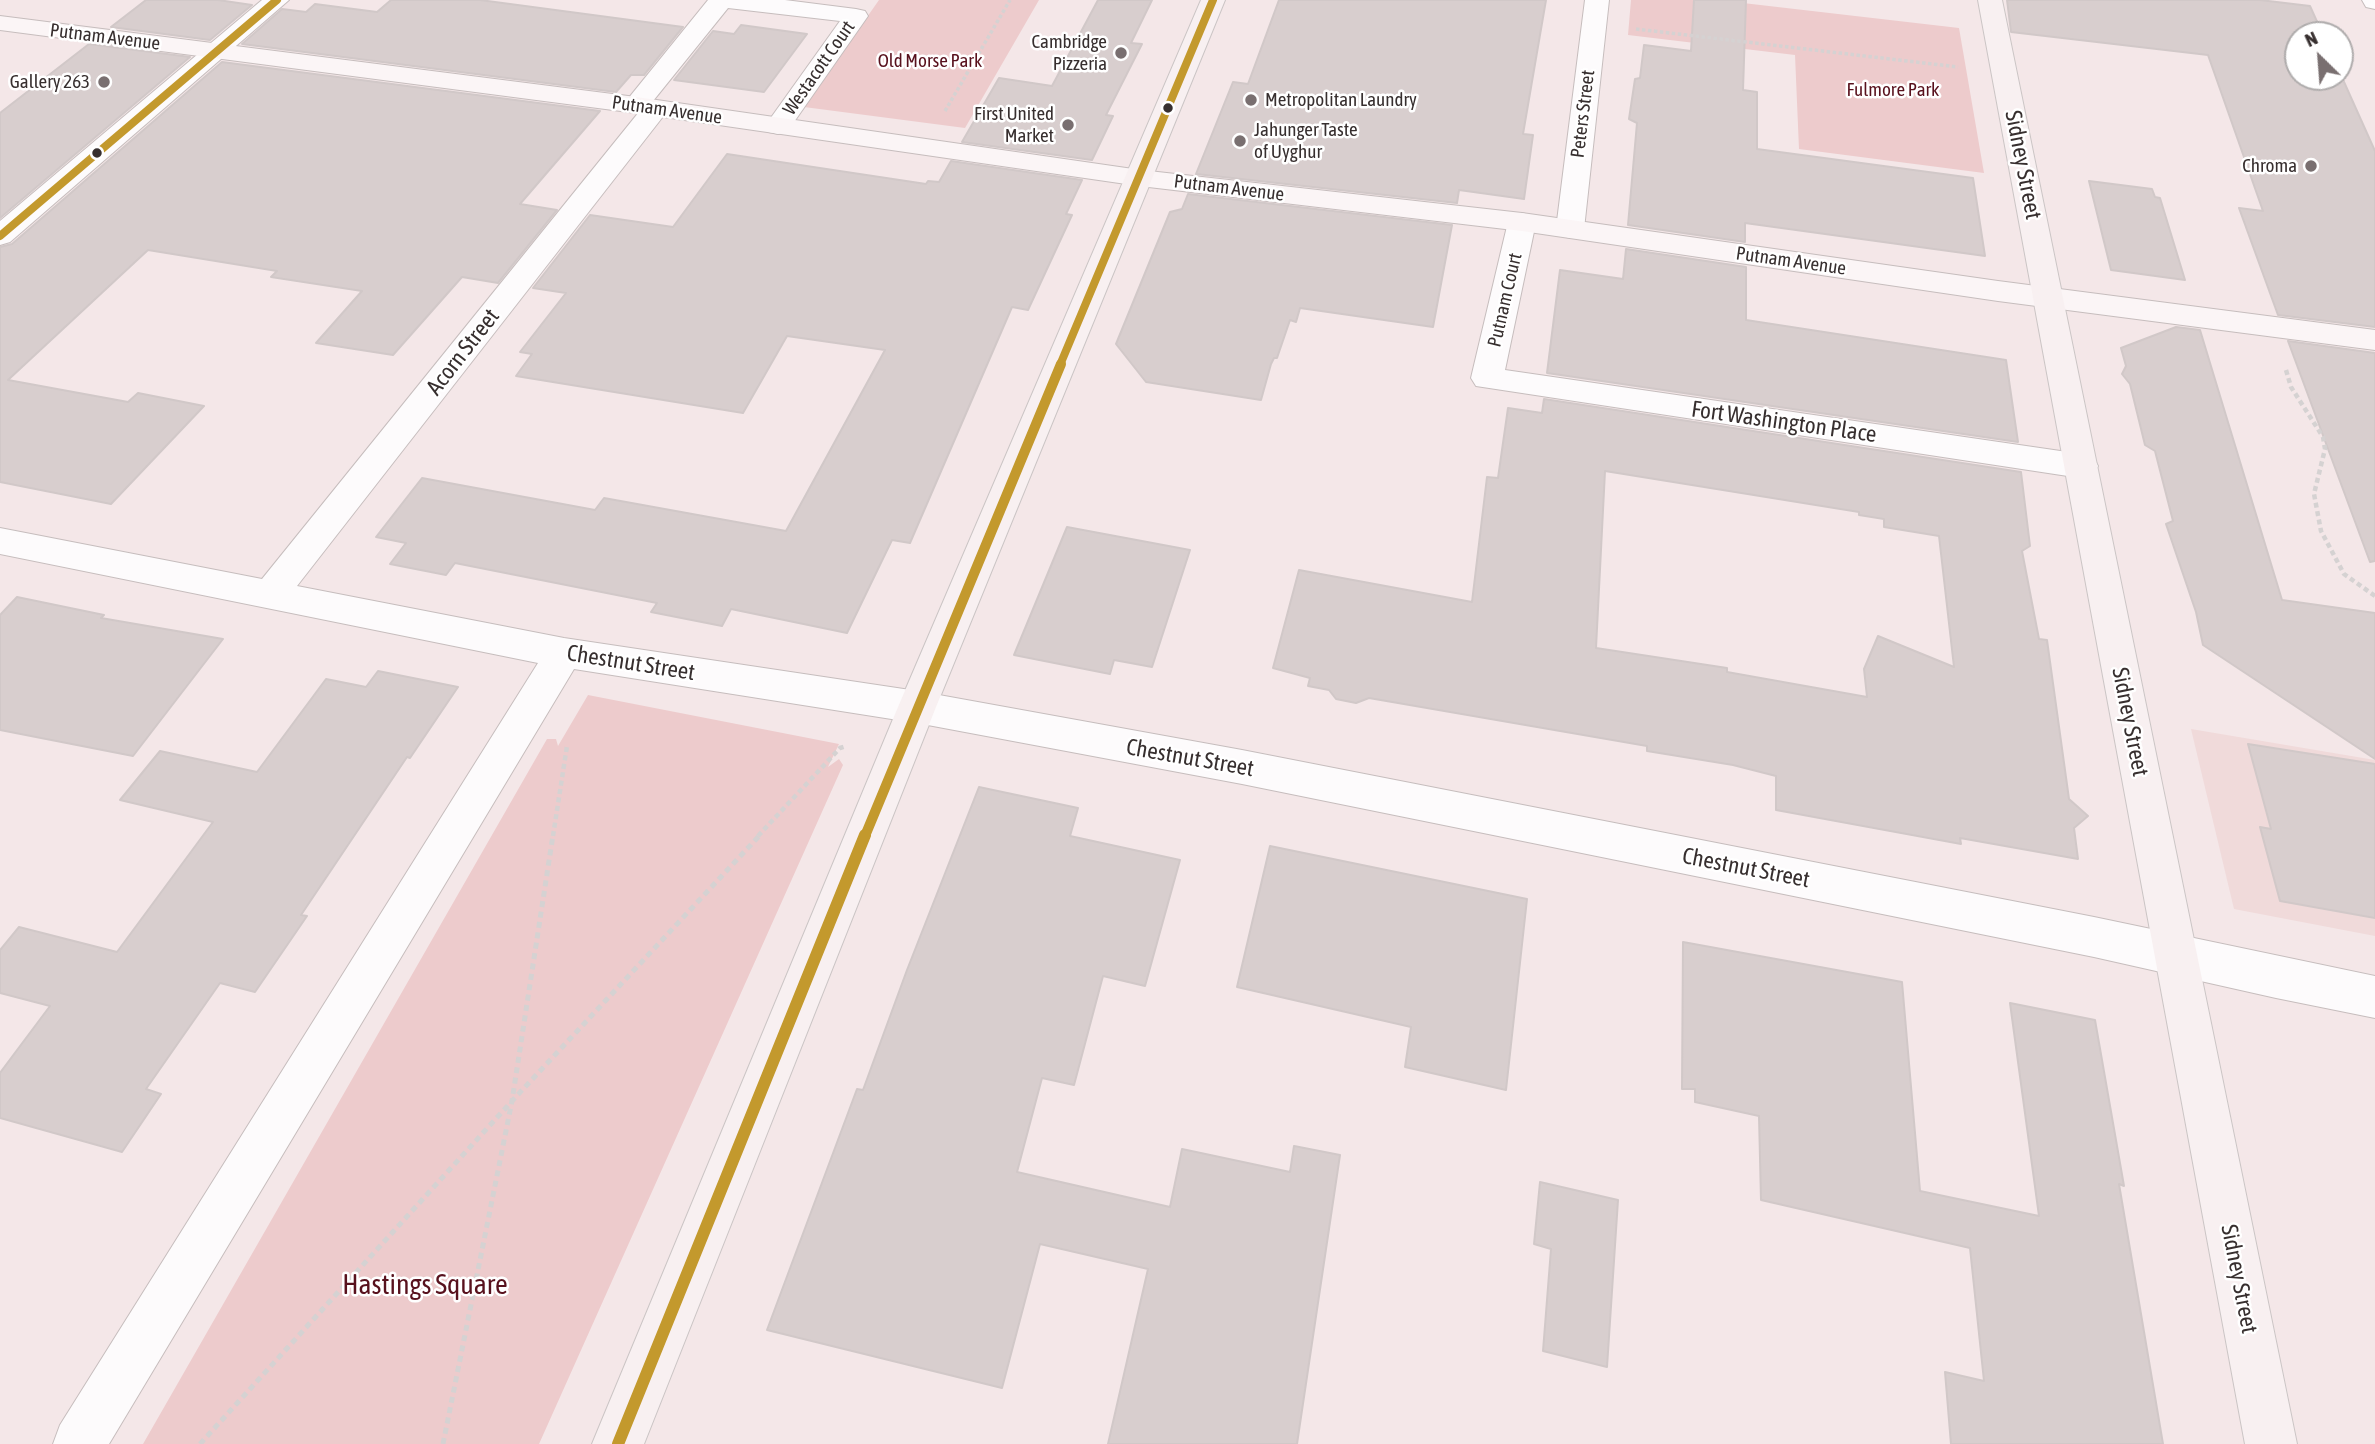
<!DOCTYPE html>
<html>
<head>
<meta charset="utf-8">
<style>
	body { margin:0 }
	#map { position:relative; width:2375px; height:1444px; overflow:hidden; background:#f4e7e8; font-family:"Asap Condensed",sans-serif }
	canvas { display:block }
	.north { position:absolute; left:2284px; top:21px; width:70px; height:70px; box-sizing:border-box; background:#fff; border:2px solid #afacac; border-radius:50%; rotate:335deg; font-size:19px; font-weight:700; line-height:28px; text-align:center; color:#372f2f }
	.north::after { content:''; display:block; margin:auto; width:24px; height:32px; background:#796f70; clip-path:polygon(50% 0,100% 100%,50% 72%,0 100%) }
</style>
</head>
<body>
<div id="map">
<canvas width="2375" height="1444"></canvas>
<div class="north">N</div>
</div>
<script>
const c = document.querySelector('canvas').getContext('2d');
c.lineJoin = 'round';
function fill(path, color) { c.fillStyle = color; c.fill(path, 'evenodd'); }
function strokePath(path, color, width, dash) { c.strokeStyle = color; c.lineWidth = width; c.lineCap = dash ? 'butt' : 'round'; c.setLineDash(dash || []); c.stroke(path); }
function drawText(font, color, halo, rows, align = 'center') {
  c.font = font + ' "Asap Condensed",sans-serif'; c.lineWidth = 5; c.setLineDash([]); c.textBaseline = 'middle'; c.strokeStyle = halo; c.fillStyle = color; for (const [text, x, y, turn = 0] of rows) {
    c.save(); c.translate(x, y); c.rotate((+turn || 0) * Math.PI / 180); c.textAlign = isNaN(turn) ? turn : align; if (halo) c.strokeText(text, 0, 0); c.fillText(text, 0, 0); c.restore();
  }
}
fill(new Path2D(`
	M 2191,729 L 2375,760 L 2375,936 L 2234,909 Z`), '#f0dada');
fill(new Path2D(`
	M 879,0 L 1039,0 L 965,128 L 804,107 Z
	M 1631,0 L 1717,0 L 1959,28 L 1984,173 L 1799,149 L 1795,55 L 1628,35 Z
	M 588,695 L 839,744 L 828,767 L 839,759 L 843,765 L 539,1444 L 143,1444 L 547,739 L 556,739 L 558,746 Z`), '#edcbcc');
const building = new Path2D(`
	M 146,0 L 218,0 L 252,5 L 210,40 L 111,27 Z
	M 391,0 L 480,0 L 683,27 L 644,75 L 631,75 L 616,92 L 242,44 L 282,9 L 306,12 L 315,4 L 377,12 Z
	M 1098,0 L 1152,0 L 1131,43 L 1142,44 L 1106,115 L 1113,116 L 1092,160 L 962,142 L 999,78 L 1052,86 Z
	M 1279,0 L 1546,0 L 1523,134 L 1533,135 L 1524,199 L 1459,190 L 1457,203 L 1196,174 L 1233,82 L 1248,84 Z
	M 1694,0 L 1746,0 L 1743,90 L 1757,92 L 1757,149 L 1973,178 L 1985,256 L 1745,223 L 1745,242 L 1628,225 L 1637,123 L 1629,119 L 1635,79 L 1640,78 L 1644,45 L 1691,51 Z
	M 2007,0 L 2260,0 L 2310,6 L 2323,35 L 2298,35 L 2298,77 L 2340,77 L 2340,73 L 2375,151 L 2375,327 L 2278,315 L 2239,208 L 2263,211 L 2208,55 L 2011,32 Z
	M 741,25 L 807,34 L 764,92 L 674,80 L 713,31 L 734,34 Z
	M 89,44 L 190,57 L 0,218 L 0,113 Z
	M 222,62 L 600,111 L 520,204 L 557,210 L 498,283 L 462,277 L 393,355 L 316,343 L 362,291 L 271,277 L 277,271 L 148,250 L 8,380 L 128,402 L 138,393 L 204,406 L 111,504 L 0,482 L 0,247 L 12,244 Z
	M 727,154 L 926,184 L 928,181 L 939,182 L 951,161 L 1082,180 L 1066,214 L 1072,215 L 1028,310 L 1012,307 L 910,543 L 892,540 L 847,633 L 731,609 L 722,626 L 651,612 L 657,603 L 455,563 L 446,575 L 390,564 L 406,543 L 376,537 L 422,478 L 595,510 L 604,498 L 786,531 L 885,350 L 787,336 L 743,413 L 516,376 L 532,354 L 520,352 L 566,293 L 533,288 L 590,215 L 673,227 Z
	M 2089,181 L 2152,189 L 2155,197 L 2160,198 L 2185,280 L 2111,270 Z
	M 1188,194 L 1452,225 L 1433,327 L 1300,308 L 1296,322 L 1290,320 L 1277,358 L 1274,358 L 1271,364 L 1261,400 L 1146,382 L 1116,344 L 1170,212 L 1182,209 Z
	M 1626,249 L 1746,267 L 1746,320 L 2006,360 L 2018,442 L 1547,373 L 1560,270 L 1623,279 Z
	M 2176,327 L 2200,330 L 2282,600 L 2375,613 L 2375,759 L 2203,645 L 2196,612 L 2166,524 L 2173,521 L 2155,451 L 2145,445 L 2130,384 L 2122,374 L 2126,366 L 2121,348 Z
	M 2288,341 L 2375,353 L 2375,561 L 2370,562 Z
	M 1544,399 L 2021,472 L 2030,546 L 2022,551 L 2039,639 L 2047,640 L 2069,799 L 2088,816 L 2074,828 L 2078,859 L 1960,838 L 1961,844 L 1776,810 L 1776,776 L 1733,765 L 1647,751 L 1647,746 L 1369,698 L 1356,703 L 1336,699 L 1329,690 L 1308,686 L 1310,678 L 1273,668 L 1299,570 L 1472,602 L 1487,477 L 1498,478 L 1508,408 L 1542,413 ZM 1605,471 L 1859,512 L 1859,515 L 1884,519 L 1884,527 L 1939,536 L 1954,667 L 1878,636 L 1864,669 L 1867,697 L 1727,672 L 1727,668 L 1596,648 Z
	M 1067,527 L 1190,550 L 1152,667 L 1114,660 L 1110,674 L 1014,655 Z
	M 17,597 L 104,615 L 101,618 L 223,639 L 133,756 L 0,730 L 0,615 Z
	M 378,671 L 458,687 L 410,758 L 407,757 L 301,915 L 307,916 L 255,992 L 220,983 L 146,1089 L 161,1094 L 122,1152 L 0,1118 L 0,1073 L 50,1006 L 0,993 L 0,950 L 19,927 L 117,952 L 213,822 L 120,800 L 160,751 L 257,772 L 326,679 L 366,687 Z
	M 2248,744 L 2375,764 L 2375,918 L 2280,901 L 2260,827 L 2271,829 Z
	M 979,787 L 1078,808 L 1070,836 L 1180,860 L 1145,986 L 1103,976 L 1074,1085 L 1042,1078 L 1017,1172 L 1170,1207 L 1182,1149 L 1290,1172 L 1294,1146 L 1340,1155 L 1297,1444 L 1108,1444 L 1148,1269 L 1040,1244 L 1002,1388 L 767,1330 L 857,1089 L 863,1090 L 907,970 Z
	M 1270,846 L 1527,899 L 1506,1090 L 1405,1067 L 1411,1027 L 1237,987 Z
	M 1683,942 L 1902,982 L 1920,1191 L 2039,1216 L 2010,1003 L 2095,1020 L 2124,1186 L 2119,1184 L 2163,1444 L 1951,1444 L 1945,1372 L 1984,1381 L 1970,1248 L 1761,1200 L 1759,1116 L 1695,1102 L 1695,1089 L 1682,1089 Z
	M 1540,1182 L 1618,1200 L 1607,1367 L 1543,1351 L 1551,1249 L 1534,1244 Z`);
fill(building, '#d8cece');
strokePath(building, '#d1c8c8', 2);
const minor = new Path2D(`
	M 708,0 L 785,0 L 856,9 L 865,11 L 868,16 L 787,132 L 778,134 L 769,132 L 765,126 L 840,21 L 728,8 L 653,101 L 665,102 L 669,108 L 665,114 L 297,586 L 564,638 L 917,691 L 1242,750 L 2094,917 L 2375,976 L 2375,1018 L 2276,998 L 2094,957 L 1242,784 L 917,723 L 574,669 L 109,1444 L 53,1444 L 60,1425 L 538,663 L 0,554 L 0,528 L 262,579 L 639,112 L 627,111 L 623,105 Z
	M 1585,0 L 1609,0 L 1584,229 L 1580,235 L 1570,238 L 1560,235 L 1556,229 Z
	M 2362,0 L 2375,0 L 2375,9 L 2366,7 Z
	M 1522,213 L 1532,216 L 1536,222 L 1505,370 L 2081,454 L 2093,457 L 2098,466 L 2093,475 L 2081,478 L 1476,386 L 1471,378 L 1508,222 L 1512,216 Z`);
const tertiary = new Path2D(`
	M 262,0 L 289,0 L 10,242 L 0,245 L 0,221 Z`);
const secondary = new Path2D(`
	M 0,16 L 636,97 L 1140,170 L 1522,213 L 1998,281 L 2375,330 L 2375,350 L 1998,301 L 1522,231 L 1140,186 L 636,113 L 0,30 Z`);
const primary = new Path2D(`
	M 1201,0 L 1225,0 L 936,707 L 644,1444 L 592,1444 L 898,707 Z
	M 1978,0 L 2002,0 L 2297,1444 L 2245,1444 Z`);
strokePath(minor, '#c6bdbd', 2);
strokePath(tertiary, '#c6bdbd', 2);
strokePath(secondary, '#c6bdbd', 2);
strokePath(primary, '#cbc5c5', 2);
strokePath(new Path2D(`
	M 1636,29 L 1958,67
	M 945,111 L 1010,0`), '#d5d2d2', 3.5, [3.5, 2.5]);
strokePath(new Path2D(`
	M 2286,370 L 2291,387 L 2323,437 L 2325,449 L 2314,494 L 2321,531 L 2344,574 L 2375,596
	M 553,836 L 567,746
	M 758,836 L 840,748 L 846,746`), '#d5d2d2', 4.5, [5, 3.5]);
strokePath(new Path2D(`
	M 200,1444 L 512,1101 L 760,835
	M 443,1444 L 512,1101 L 553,835`), '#d5d2d2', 5, [6, 4.5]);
fill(minor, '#fdfbfc');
fill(tertiary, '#fdfbfc');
fill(secondary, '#fbf5f6');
fill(primary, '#f8f0f1');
strokePath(new Path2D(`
	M 0,236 L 277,0
	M 1060,365 L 1213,0`), '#c3992d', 8);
strokePath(new Path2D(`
	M 865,836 L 1061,364`), '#c3992d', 10);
strokePath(new Path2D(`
	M 618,1444 L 865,835`), '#c3992d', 12);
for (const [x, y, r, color] of [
	[1121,53,7,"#796f70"],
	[104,82,7,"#796f70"],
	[1251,100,7,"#796f70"],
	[1168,108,6,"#372f2f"],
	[1068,125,7,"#796f70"],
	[1240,141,7,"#796f70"],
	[97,153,6,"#372f2f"],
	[2311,166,7,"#796f70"]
]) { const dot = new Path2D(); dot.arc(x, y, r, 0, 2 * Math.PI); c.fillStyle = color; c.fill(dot); strokePath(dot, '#fff', 2.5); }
drawText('19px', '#372f2f', '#fff', [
	["Putnam Avenue",105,37,7],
	["Westacott Court",819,68,-55],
	["Putnam Avenue",667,110,8],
	["Peters Street",1583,114,-83],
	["Putnam Avenue",1229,188,7],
	["Putnam Avenue",1791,261,8],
	["Putnam Court",1505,300,-77]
]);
drawText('19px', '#372f2f', '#fff', [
	["Cambridge",1107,42],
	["Pizzeria",1107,64],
	["Gallery 263",90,82],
	["Metropolitan Laundry",1265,100,"left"],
	["First United",1054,114],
	["Market",1054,136],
	["Jahunger Taste",1254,130,"left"],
	["of Uyghur",1254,152,"left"],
	["Chroma",2297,166]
], 'right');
drawText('19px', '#58111d', '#fff', [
	["Old Morse Park",930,61],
	["Fulmore Park",1893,90]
]);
drawText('23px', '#372f2f', '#fff', [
	["Sidney Street",2023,165,79],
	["Acorn Street",463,352,-52],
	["Fort Washington Place",1784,422,8],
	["Chestnut Street",631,663,9],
	["Sidney Street",2130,722,79],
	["Chestnut Street",1190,758,10],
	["Chestnut Street",1746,868,11],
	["Sidney Street",2239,1279,79]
]);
drawText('28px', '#58111d', '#fff', [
	["Hastings Square",425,1285]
]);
</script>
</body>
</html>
